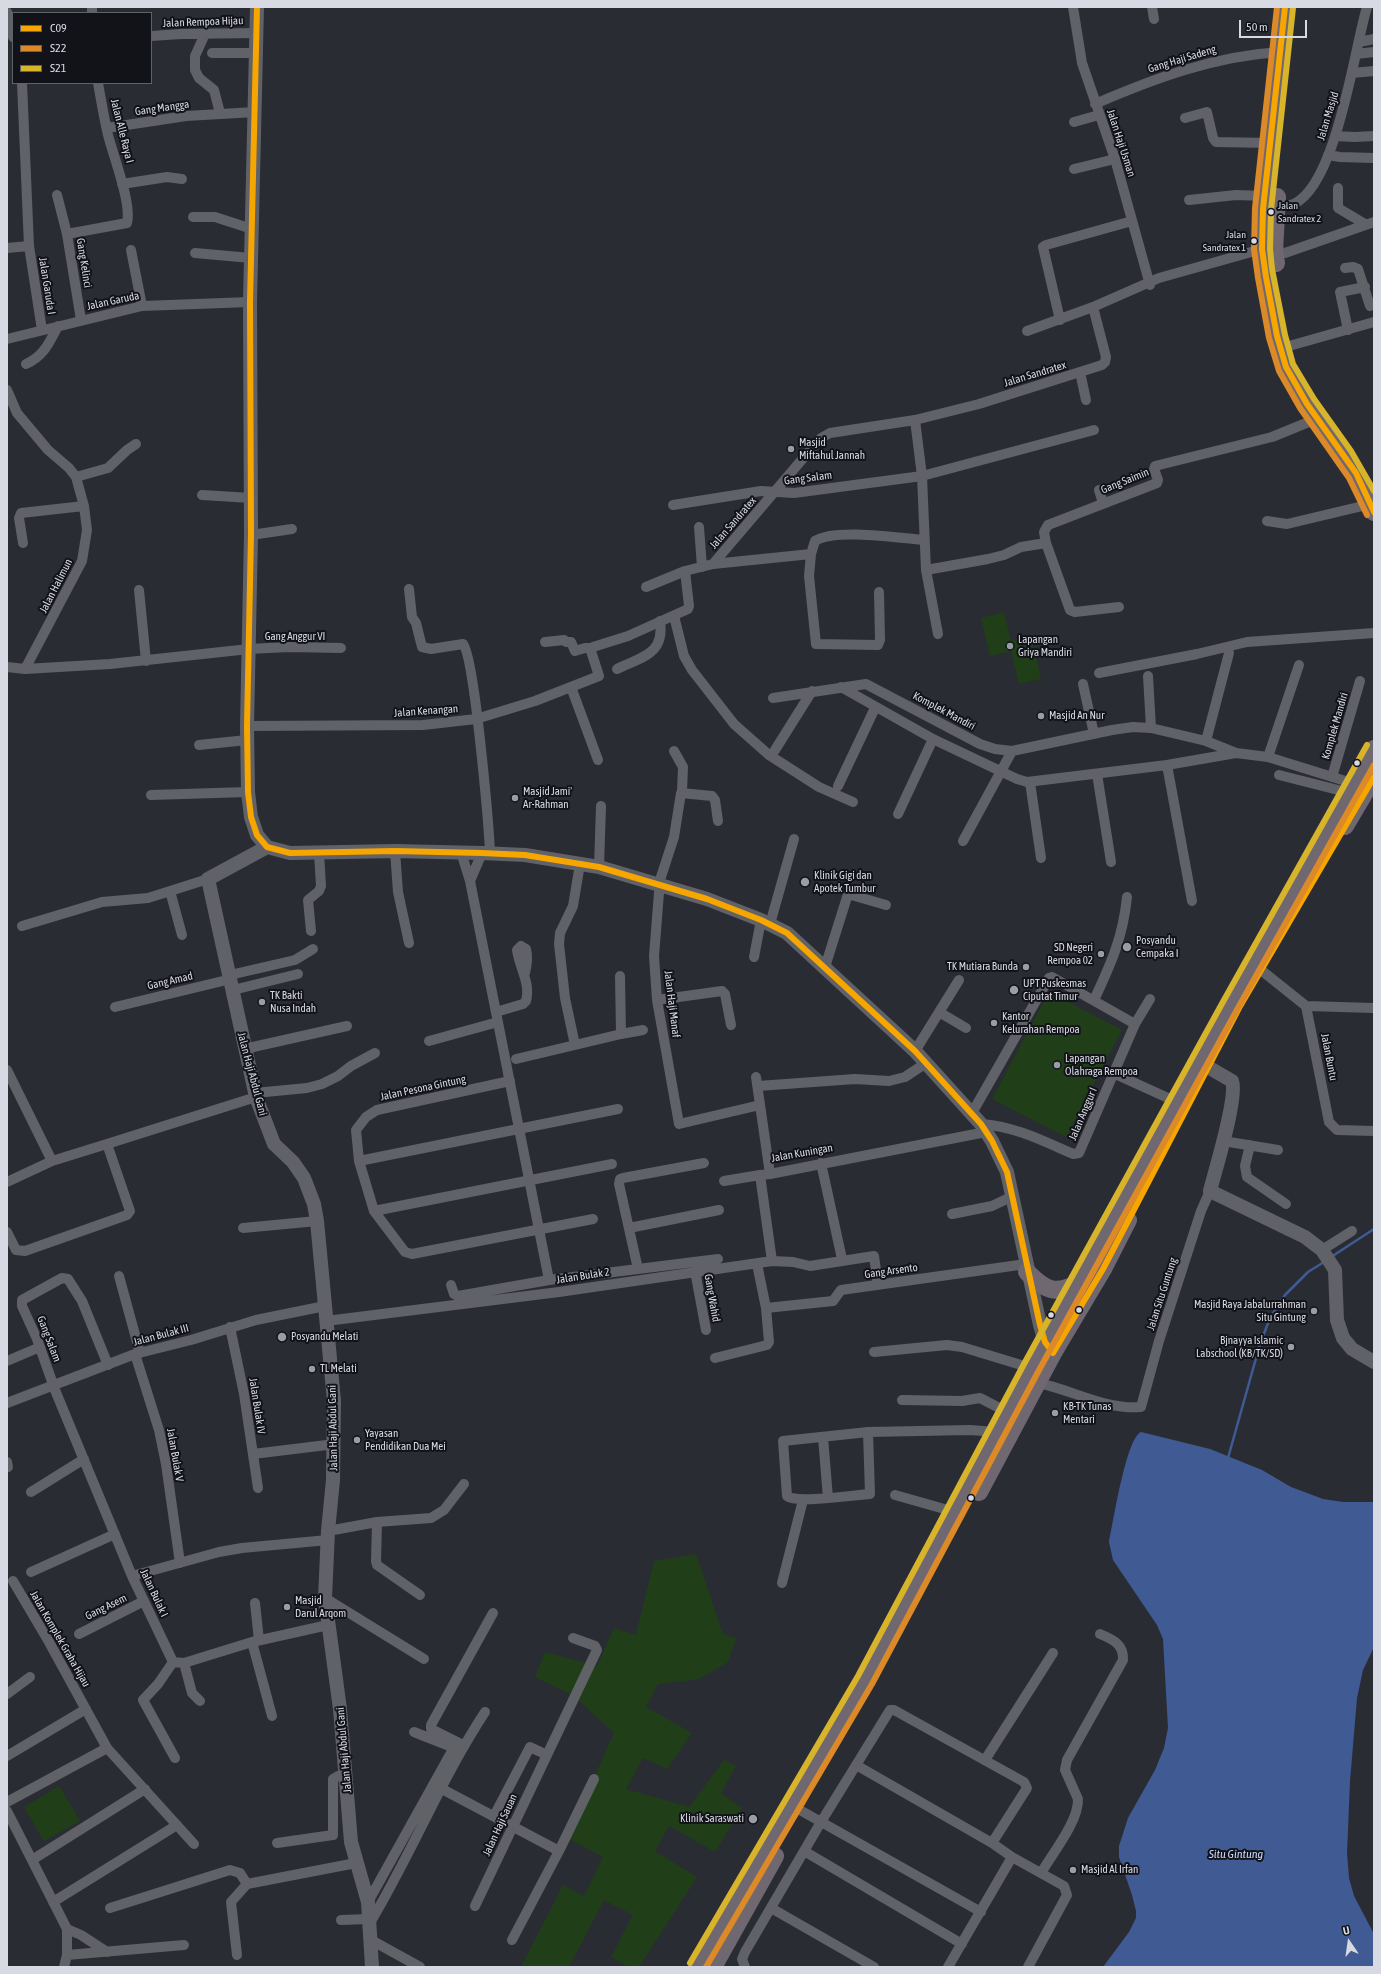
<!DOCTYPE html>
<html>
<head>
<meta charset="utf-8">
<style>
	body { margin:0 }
	#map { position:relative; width:1381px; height:1974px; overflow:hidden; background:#2a2c34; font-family:"Asap Condensed",sans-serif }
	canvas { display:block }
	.frame { position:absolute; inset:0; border:8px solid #d8dae3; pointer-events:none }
	.legend { position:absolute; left:12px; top:12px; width:140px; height:72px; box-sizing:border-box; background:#121319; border:1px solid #61636a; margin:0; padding:5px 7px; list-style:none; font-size:12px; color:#d8dae3 }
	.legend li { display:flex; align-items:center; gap:8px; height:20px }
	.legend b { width:20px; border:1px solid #61636a }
	.north { position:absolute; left:1329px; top:1922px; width:40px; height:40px; -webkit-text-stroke:3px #121319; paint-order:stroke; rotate:347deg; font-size:11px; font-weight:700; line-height:16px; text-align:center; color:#d8dae3 }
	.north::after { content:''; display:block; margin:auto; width:14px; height:18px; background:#d8dae3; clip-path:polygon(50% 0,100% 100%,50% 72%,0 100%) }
	.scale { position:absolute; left:1239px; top:20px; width:68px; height:18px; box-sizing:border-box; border:2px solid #d8dae3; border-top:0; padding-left:5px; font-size:12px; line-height:14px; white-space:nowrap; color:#d8dae3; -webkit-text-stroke:3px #121319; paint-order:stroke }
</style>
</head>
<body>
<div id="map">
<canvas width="1381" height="1974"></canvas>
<div class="frame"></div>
<ul class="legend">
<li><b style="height:5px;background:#f7a600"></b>C09</li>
<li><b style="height:5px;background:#dc8a27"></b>S22</li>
<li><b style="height:5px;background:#d8b42a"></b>S21</li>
</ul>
<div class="north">U</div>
<div class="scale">50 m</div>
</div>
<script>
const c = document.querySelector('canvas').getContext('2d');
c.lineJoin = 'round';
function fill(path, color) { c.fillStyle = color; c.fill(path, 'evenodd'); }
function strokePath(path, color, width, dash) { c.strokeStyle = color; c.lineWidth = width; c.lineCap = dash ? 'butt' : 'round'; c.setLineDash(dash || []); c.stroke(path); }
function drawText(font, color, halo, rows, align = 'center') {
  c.font = font + ' "Asap Condensed",sans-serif'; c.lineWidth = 4; c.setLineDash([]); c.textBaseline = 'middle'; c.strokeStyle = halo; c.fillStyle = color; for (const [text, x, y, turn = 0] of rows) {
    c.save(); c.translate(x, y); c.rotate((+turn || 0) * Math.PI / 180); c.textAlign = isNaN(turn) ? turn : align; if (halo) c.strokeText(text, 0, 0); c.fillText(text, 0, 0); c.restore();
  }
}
fill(new Path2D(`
	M 1004,612 L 1011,641 L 1031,636 L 1041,679 L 1019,684 L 1011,651 L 990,656 L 981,618 Z
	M 1049,992 L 1122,1030 L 1066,1137 L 992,1099 Z
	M 696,1554 L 723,1634 L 736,1638 L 728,1662 L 699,1679 L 658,1684 L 646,1707 L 692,1733 L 667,1769 L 643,1758 L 626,1789 L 689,1807 L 724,1760 L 736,1766 L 721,1793 L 742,1808 L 715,1852 L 669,1826 L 655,1851 L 697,1877 L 639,1967 L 629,1967 L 611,1957 L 633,1915 L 604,1900 L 569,1967 L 521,1967 L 563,1885 L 584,1896 L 603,1857 L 567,1838 L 614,1733 L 574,1696 L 535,1677 L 545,1652 L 597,1666 L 614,1628 L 636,1635 L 654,1561 Z
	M 59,1786 L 80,1821 L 44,1841 L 24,1807 Z`), '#203f18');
fill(new Path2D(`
	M 1141,1432 L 1210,1449 L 1262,1470 L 1291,1487 L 1323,1499 L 1343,1502 L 1374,1502 L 1374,1647 L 1363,1670 L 1357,1698 L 1350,1781 L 1347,1853 L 1349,1878 L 1354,1896 L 1374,1934 L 1374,1967 L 1103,1967 L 1129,1932 L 1136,1918 L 1136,1911 L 1132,1895 L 1119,1857 L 1119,1846 L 1128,1818 L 1155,1770 L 1164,1748 L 1168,1728 L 1163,1639 L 1157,1625 L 1113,1560 L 1109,1542 C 1113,1524 1126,1438 1141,1432 Z`), '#405b94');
strokePath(new Path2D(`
	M 1331,1257 L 1374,1229
	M 1228,1458 L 1260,1344 L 1270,1318 L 1285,1295 L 1308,1272 L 1324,1262`), '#405b94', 2.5);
strokePath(new Path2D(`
	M 92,7 L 92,13
	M 1073,7 L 1082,63 L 1115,159 L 1150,285
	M 1152,7 L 1154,19
	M 7,12 L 13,37
	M 205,34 L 195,56 L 195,70 L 199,78 L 214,90 L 220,113
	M 151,36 L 181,34 L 257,33
	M 1359,42 L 1374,39
	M 212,53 L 256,53
	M 1356,54 L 1374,52
	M 1352,73 L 1374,71
	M 1095,104 C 1155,78 1215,56 1280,52
	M 1185,118 L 1207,112 L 1213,138 L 1216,142 L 1271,143
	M 1074,122 L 1099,115
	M 107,128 L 186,116 L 255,112
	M 1335,136 L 1355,137 L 1374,136
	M 1328,155 L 1340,157 L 1374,158
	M 1074,169 L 1115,159
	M 122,184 L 167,177 L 182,179
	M 1338,188 L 1338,208 L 1365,224
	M 57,195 L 67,234 L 127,223 C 132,204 113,155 108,135 C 104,118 101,100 98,83
	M 1189,200 L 1236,195 L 1265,196
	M 1276,205 C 1282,206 1289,206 1294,204 C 1337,183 1354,50 1367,7
	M 193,217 L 215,217 L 252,229
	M 67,234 L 81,320
	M 29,246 L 42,330
	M 7,248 L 29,246 L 22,83
	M 131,250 L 142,306
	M 195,253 L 251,258
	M 1345,268 L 1353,267 L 1358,269 L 1370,306
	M 1060,320 L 1043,247 L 1046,245 L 1132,221
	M 1348,330 L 1340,292 L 1365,287
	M 1027,331 L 1093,307 L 1159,278 L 1262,249 L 1285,253 L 1374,222
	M 7,339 L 142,306 L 250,302
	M 1289,346 L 1374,322
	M 26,364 C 44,356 49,343 58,326
	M 1080,372 L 1086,400
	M 7,390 L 17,413 L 48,450 L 69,468 L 76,477 L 84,506 L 87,530 L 82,561 L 25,669
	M 915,420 L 922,476 L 926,570 L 938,634
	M 76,477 L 108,468 L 127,450 L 136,444
	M 1099,490 L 1103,503
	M 202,495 L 251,498
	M 673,505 L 761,491 L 794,493 L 922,476 L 1094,430
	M 1267,521 L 1287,524 L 1371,504
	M 699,527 L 702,567
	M 251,535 L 292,529
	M 23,543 L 19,518 L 21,513 L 84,506
	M 1046,543 L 1070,610 L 1075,612 L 1119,607
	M 811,554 L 809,576 L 816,644 L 878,645 L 880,640 L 879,592
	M 713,564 L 811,449 L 821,438 L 830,433 L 915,420 L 979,404 L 1102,365 L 1105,362 L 1106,357 L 1093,307
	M 926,570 L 988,559 L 1004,555 L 1021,547 L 1046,543 L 1044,532 L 1048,525 L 1157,483 L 1158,480 L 1154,469 L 1155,466 L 1272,437 L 1316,419
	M 646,587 L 685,571
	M 409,589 L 412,617 L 416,623 L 422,647 L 431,649 L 463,644 C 474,651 489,829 490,853
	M 139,590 L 146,661
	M 674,616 L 684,656 L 692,670 L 734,724 L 769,755 L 819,787 L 853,802
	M 545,642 L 564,640 L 566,642 L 571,642 L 575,651 L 585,648 L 591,648
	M 7,667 L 25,669 L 110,664 L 249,649 L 289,647 L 341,648
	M 617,669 C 642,657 665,654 660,621
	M 1099,673 L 1197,654 L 1247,642 L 1374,633
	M 1148,676 L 1151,728
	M 1083,684 L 1094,734
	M 571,687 L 598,760
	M 841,687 L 933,739 L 1017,779 L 1027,782 L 1167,765 L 1236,753
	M 773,698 L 866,684 L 980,744 L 995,749 L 1012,751 L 1112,730 L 1133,727 L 1151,728 L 1206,741 L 1236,753 L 1268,757 L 1355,784
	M 247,726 L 423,725 L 476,719 L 535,701 L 599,676 L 591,651 L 593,647 L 628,636 L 688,609 L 689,606 L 685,571 L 713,564 L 811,554 L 815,541 C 834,528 900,538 924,540
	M 1206,741 L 1229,653
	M 199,745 L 247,740
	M 775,750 L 812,691
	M 674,751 L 683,767 L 682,792
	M 1268,757 L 1299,665
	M 1167,765 L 1192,901
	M 1097,774 L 1111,862
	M 1279,775 L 1350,793
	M 1332,777 L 1360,681
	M 1030,782 L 1041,858
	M 838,786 L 875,708
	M 151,795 L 248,792
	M 898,814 L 933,739
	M 718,821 L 715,800 L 712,796 L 681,793 L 674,837 L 660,880 L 654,956 L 657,1000 L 679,1124 L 760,1105
	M 963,841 L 1012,751
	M 395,851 L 398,892 L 409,943
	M 461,852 L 470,881 L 549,1280
	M 599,867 L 601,806
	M 470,881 L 482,853
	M 170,891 L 182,935
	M 770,924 L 794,839
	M 22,926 L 102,902 L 148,898 L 208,879
	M 311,931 L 308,900 L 319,891 L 321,886 L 319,853
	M 754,957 L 761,920
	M 825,967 L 848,894 L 886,905
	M 1261,970 L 1306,1006 L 1329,1122 L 1337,1130 L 1374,1131
	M 230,975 L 295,960 L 313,949
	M 233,990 L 298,974
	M 657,1000 L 722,991 L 725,994 L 731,1025
	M 1094,1000 C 1111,964 1123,937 1127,897
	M 1306,1006 L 1374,1008
	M 115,1007 L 231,979
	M 496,1012 L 523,1004 L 526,1001 C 531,983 519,967 517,950 L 521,946 L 526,949 C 528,957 527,965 525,973
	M 939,1012 L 966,1028
	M 621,1034 L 643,1030
	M 429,1041 L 498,1022
	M 575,1045 L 621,1034 L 620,976
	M 244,1049 L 347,1026
	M 915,1051 L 959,980
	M 516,1059 L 575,1045 L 565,998 L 559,944 L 560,933 L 573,906 L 580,864
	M 7,1070 L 52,1161
	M 1113,1073 L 1179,1103
	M 756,1077 L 770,1174 L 986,1132
	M 510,1081 L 377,1110 L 366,1117 L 356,1130 L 359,1161 L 374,1211 L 405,1252 L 412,1254 L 593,1219
	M 758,1086 L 855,1079 L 889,1081 L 905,1077 L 926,1063
	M 255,1093 L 307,1088 L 322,1084 L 338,1076 L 351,1066 L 375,1053
	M 972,1113 L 1049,978 L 1052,977 L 1135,1024
	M 981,1124 C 1014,1126 1043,1141 1073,1154 L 1079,1153 L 1135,1024 L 1150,999
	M 1223,1141 L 1278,1150
	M 107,1144 L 256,1097
	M 1250,1145 L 1245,1166 L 1247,1177 L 1286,1204
	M 359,1161 L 618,1109
	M 704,1163 L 623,1178 L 620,1179 L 619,1184 L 638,1269 L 718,1259
	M 821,1163 L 842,1259
	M 770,1174 L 760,1175 L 772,1261
	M 724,1181 L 760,1175
	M 7,1182 L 52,1161 L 107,1144 L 130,1211 L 127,1215 L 25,1251 L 16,1250 L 7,1232
	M 374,1211 L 612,1164
	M 952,1214 L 992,1206 L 1013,1196
	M 243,1228 L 317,1221
	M 629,1228 L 719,1210
	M 1322,1250 L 1352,1231
	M 695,1271 L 706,1330
	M 119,1276 L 140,1353
	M 451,1285 L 454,1294 L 458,1296 L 549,1280 L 638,1269
	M 766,1308 L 833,1301 L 841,1290 L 1026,1264
	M 326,1321 L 559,1292 L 772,1261 L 793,1262 L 810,1266 L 874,1256 L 878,1285
	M 230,1327 L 244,1394 L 258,1488
	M 874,1352 L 947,1345 L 962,1347 L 1031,1368
	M 135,1354 L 159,1430 L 166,1464 L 180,1563
	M 715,1358 L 767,1345 L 769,1342 L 766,1308 L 757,1264
	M 7,1361 L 40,1347
	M 108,1365 L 82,1301 L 68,1279 L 62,1278 L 22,1300 L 22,1306 L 37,1339 L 55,1390 L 132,1576 L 173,1662 L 184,1663 L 252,1642 L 328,1625
	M 1038,1383 C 1073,1390 1105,1410 1141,1407 L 1159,1341 L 1201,1211 L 1210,1191
	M 902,1400 L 962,1401 L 980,1398 L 1007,1412
	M 7,1403 L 135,1354 L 191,1340 L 256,1320 L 325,1306
	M 868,1432 L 870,1494 C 854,1495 797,1504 787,1496 L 783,1441 Z
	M 868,1432 L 970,1430 L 996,1432
	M 823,1437 L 828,1498
	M 253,1454 L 335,1444
	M 7,1462 L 8,1467
	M 31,1492 L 84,1459
	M 895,1495 L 955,1512
	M 377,1522 L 376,1561 L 377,1565 L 420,1595
	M 328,1531 L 377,1522 L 431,1518 L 444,1510 L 464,1484
	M 31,1572 L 115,1534
	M 132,1576 L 219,1552 L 242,1548 L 328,1540
	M 13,1581 L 49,1642 L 107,1748 L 194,1844
	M 782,1583 L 803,1500
	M 325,1598 L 424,1659
	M 255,1603 L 259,1640
	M 79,1634 L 144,1601
	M 252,1642 L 272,1716
	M 173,1662 L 158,1684 L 143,1700 L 175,1758
	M 184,1663 L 192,1693 L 200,1701
	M 7,1694 L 30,1677
	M 463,1745 L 431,1729 L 431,1725 L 493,1613
	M 7,1756 L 86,1709
	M 985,1760 L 1053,1653
	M 856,1765 L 992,1843 L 1012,1857 L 1064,1886 L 1067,1895 L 1028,1967
	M 442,1789 L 559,1851
	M 7,1802 L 107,1748
	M 791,1805 L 981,1912
	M 7,1811 L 67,1929 L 67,1955 L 64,1967
	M 494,1816 L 530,1747 L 547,1755
	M 277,1843 L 333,1835 L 333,1779 L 338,1776 L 347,1776
	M 804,1851 L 962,1944
	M 32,1860 L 145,1789
	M 1041,1873 C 1052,1854 1079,1821 1078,1799 L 1065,1770 L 1067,1760 L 1123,1660 C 1124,1644 1112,1639 1100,1634
	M 53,1902 L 177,1825
	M 368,1902 L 452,1751 L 452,1747 L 414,1732
	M 475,1906 L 597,1650 L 595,1646 L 573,1638
	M 110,1908 L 230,1870 L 240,1873 L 247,1884 L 356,1863
	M 771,1908 L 874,1967
	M 341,1920 L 369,1919
	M 370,1923 C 411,1855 441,1779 485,1712
	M 67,1929 L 81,1935 L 107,1952
	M 371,1940 L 420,1967
	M 512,1940 L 559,1851 L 594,1779
	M 67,1955 L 184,1945
	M 237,1955 L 231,1902 L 247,1884
	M 745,1967 L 742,1959 L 745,1952 L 821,1822 L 890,1710 L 894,1710 L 1024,1782 L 1027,1788 L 992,1843
	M 948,1967 L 1012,1857`), '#606268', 10);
strokePath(new Path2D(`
	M 257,7 L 250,302 L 251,535 L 247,726 L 248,792 L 251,817 L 257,835 L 267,847 L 290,853 L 395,851 L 482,853 L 525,855 L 599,867 L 707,899 L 761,920 L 787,933 L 915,1051 L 981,1124 L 992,1141 L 1007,1172 L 1040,1325 L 1045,1342 L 1050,1348
	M 267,847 L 208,879 L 256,1097 L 274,1144 L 293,1162 L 304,1178 L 314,1204 L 317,1221 L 334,1401 L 333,1480 L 328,1531 L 325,1598 L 340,1709 L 351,1842 L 368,1902 L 372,1967
	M 1208,1067 L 1232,1081 C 1238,1097 1215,1171 1210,1191 L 1305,1237 L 1322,1250 L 1335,1270 L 1337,1320 L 1343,1338 L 1352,1349 L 1374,1362`), '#606268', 14);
strokePath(new Path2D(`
	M 1285,7 C 1280,52 1276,98 1271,143 C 1267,178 1261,213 1262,249 C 1263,267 1268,287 1271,305 C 1275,326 1278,347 1286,367 C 1309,419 1356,457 1374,512
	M 1276,263 L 1274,251 L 1277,197
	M 1345,826 L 1374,777
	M 1027,1272 C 1046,1291 1055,1295 1079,1283
	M 979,1492 L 1053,1353 L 1103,1269 L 1128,1220
	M 697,1967 L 865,1680 L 1031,1368 L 1079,1283 L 1231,1004 L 1374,749
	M 713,1967 L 775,1856`), '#706870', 18);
strokePath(new Path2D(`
	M 257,7 L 250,302 L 251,535 L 247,726 L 248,792 L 251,817 L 257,835 L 267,847 L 290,853 L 395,851 L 482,853 L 525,855 L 599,867 L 707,899 L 761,920 L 787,933 L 915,1051 L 981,1124 L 992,1141 L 1007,1172 L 1040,1325 L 1045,1342 L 1053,1353 L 1103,1269 L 1239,1008 L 1374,777
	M 1285,7 L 1263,209 L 1262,249 L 1266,277 L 1277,336 L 1286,367 L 1307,404 L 1356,473 L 1374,512`), '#f7a600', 6);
strokePath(new Path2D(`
	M 1277,7 L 1255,208 L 1254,249 L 1258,278 L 1269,338 L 1279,371 L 1300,408 L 1349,478 L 1367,515
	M 706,1967 L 872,1684 L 1038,1372 L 1238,1008 L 1374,765`), '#dc8a27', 6);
strokePath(new Path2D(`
	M 1293,8 L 1271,210 L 1270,249 L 1272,269 L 1285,335 L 1293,364 L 1314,399 L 1351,451 L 1374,491
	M 690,1963 L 858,1676 L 1024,1364 L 1224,1000 L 1367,745`), '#d8b42a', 6);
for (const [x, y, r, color] of [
	[1271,212,3.5,"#d8dae3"],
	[1254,241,3.5,"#d8dae3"],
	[791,449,4,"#9b9da6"],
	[1010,646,4,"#9b9da6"],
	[1041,716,4,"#9b9da6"],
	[1357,763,3.5,"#d8dae3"],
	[515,798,4,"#9b9da6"],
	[805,882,5,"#9b9da6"],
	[1127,947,5,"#9b9da6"],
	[1101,954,4,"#9b9da6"],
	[1026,967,4,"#9b9da6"],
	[1014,990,5,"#9b9da6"],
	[262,1002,4,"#9b9da6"],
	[994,1023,4,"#9b9da6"],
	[1057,1065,4,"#9b9da6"],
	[1079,1310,3.5,"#d8dae3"],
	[1314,1311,4,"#9b9da6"],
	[1051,1315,3.5,"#d8dae3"],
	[282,1337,5,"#9b9da6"],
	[1291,1347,4,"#9b9da6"],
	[312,1369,4,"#9b9da6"],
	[1055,1413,4,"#9b9da6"],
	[357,1440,4,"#9b9da6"],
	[971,1498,3.5,"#d8dae3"],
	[287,1607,4,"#9b9da6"],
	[753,1819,5,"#9b9da6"],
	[1073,1870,4,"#9b9da6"]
]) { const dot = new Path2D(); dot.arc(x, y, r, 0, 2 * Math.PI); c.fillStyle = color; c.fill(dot); strokePath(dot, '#121319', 1.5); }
drawText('10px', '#d8dae3', '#121319', [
	["Jalan",1278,206],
	["Sandratex 2",1278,219],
	["Jalan",1246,235,"right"],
	["Sandratex 1",1246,248,"right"]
], 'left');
drawText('11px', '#d8dae3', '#121319', [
	["Jalan Rempoa Hijau",203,22,-2],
	["Gang Haji Sadeng",1182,59,-17],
	["Gang Mangga",162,108,-8],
	["Jalan Masjid",1328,116,-73],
	["Jalan Alle Raya I",122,131,76],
	["Jalan Haji Usman",1121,143,72],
	["Gang Kelinci",84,263,81],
	["Jalan Garuda I",47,286,81],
	["Jalan Garuda",113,301,-12],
	["Jalan Sandratex",1035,374,-17],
	["Gang Salam",808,478,-7],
	["Gang Saimin",1125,481,-22],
	["Jalan Sandratex",733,523,-49],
	["Jalan Halimun",56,586,-63],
	["Gang Anggur VI",295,637],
	["Jalan Kenangan",426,711,-4],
	["Komplek Mandiri",944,711,28],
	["Komplek Mandiri",1335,726,-74],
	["Gang Amad",170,981,-13],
	["Jalan Haji Manaf",672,1004,83],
	["Jalan Buntu",1329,1057,79],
	["Jalan Haji Abdul Gani",252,1074,75],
	["Jalan Pesona Gintung",423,1088,-12],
	["Jalan Anggur I",1083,1114,-67],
	["Jalan Kuningan",802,1153,-10],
	["Gang Arsento",891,1271,-8],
	["Jalan Bulak 2",583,1276,-9],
	["Jalan Situ Guntung",1162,1294,-72],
	["Gang Wahid",712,1298,80],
	["Jalan Bulak III",161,1335,-15],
	["Gang Salam",49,1339,69],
	["Jalan Bulak IV",257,1406,81],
	["Jalan Haji Abdul Gani",333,1428,-91],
	["Jalan Bulak V",175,1455,80],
	["Jalan Bulak I",154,1593,65],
	["Gang Asem",106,1607,-26],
	["Jalan Komplek Graha Hijau",60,1639,60],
	["Jalan Haji Abdul Gani",344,1750,-95],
	["Jalan Haji Sauan",500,1825,-65]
]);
drawText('11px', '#d8dae3', '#121319', [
	["Masjid",799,443],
	["Miftahul Jannah",799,456],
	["Lapangan",1018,640],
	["Griya Mandiri",1018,653],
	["Masjid An Nur",1049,716],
	["Masjid Jami'",523,792],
	["Ar-Rahman",523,805],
	["Klinik Gigi dan",814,876],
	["Apotek Tumbur",814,889],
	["Posyandu",1136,941],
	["Cempaka I",1136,954],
	["SD Negeri",1093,948,"right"],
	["Rempoa 02",1093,961,"right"],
	["TK Mutiara Bunda",1018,967,"right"],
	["UPT Puskesmas",1023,984],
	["Ciputat Timur",1023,997],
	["TK Bakti",270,996],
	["Nusa Indah",270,1009],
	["Kantor",1002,1017],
	["Kelurahan Rempoa",1002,1030],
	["Lapangan",1065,1059],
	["Olahraga Rempoa",1065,1072],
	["Masjid Raya Jabalurrahman",1306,1305,"right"],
	["Situ Gintung",1306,1318,"right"],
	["Posyandu Melati",291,1337],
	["Bjnayya Islamic",1283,1341,"right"],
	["Labschool (KB/TK/SD)",1283,1354,"right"],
	["TL Melati",320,1369],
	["KB-TK Tunas",1063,1407],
	["Mentari",1063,1420],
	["Yayasan",365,1434],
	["Pendidikan Dua Mei",365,1447],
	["Masjid",295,1601],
	["Darul Arqom",295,1614],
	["Klinik Saraswati",744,1819,"right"],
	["Masjid Al Irfan",1081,1870]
], 'left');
drawText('italic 12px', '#c6d9fe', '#121319', [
	["Situ Gintung",1236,1854]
]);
</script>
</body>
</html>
